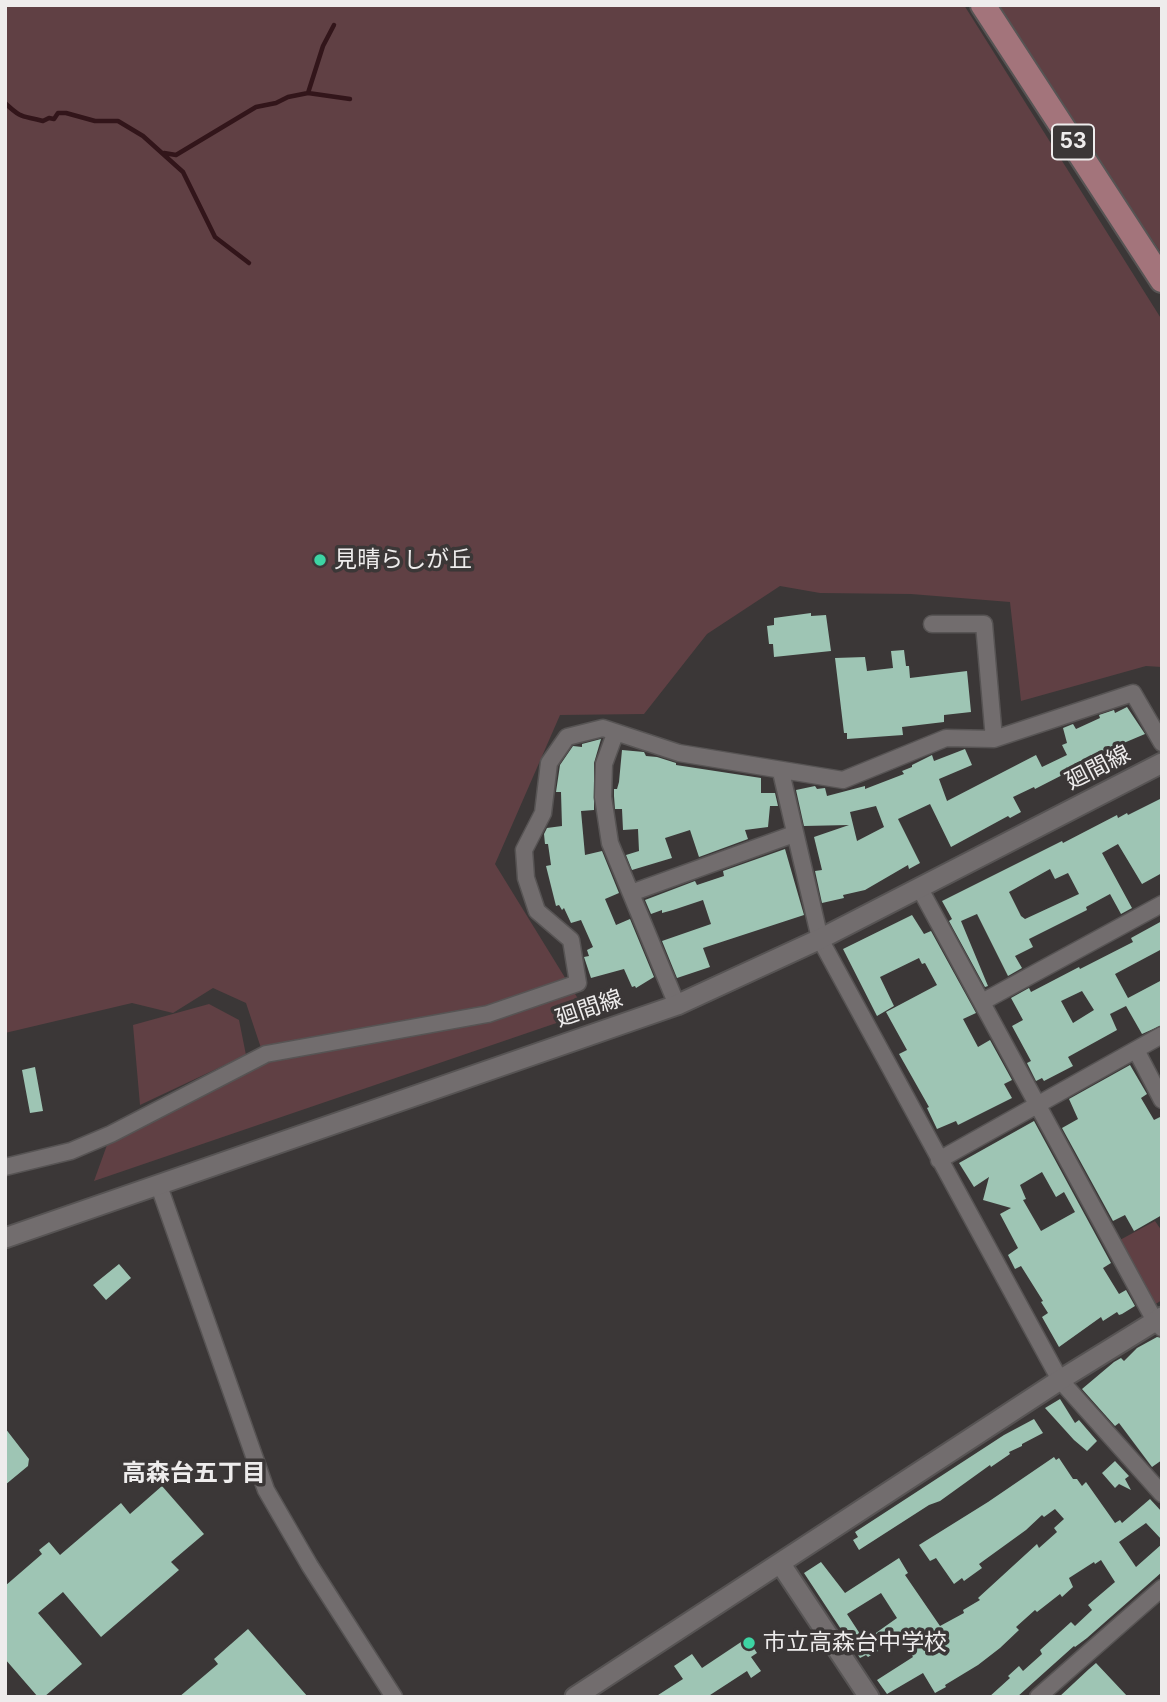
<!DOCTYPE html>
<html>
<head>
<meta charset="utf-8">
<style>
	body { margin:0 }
	#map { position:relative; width:1167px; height:1702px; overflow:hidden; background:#3b3737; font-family:Inter,sans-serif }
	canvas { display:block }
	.frame { position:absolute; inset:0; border:7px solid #eeecec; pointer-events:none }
</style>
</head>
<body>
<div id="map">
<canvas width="1167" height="1702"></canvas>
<div class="frame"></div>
</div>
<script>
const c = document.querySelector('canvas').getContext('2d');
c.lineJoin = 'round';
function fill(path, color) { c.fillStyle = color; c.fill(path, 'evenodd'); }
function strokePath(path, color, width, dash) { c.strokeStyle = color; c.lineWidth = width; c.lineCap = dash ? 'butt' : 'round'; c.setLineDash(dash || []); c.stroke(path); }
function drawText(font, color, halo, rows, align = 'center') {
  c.font = font + ' Inter,"Noto Sans JP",sans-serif'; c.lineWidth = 7; c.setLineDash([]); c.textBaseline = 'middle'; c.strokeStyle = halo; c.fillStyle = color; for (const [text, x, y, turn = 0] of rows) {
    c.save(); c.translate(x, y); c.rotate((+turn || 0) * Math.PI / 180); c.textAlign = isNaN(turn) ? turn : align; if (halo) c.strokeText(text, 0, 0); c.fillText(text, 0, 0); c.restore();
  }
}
fill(new Path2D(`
	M 5,5 L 964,5 L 1162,320 L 1162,667 L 1146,666 L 1021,701 L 1010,602 L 911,594 L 820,593 L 780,586 L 707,634 L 644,714 L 560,715 L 495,864 L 580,1002 L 577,1016 L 94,1181 L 107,1145 L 266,1063 L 246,1003 L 213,988 L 173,1013 L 132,1003 L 5,1033 Z
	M 999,5 L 1162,5 L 1162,254 L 1143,226 Z
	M 209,1004 L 239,1020 L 246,1055 L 140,1105 L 133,1025 Z
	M 1155,1221 L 1162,1231 L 1162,1300 L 1154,1305 L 1118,1241 Z`), '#604044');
strokePath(new Path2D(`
	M 308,93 L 323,46 L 334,25
	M 5,103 C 23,120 22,115 43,121 L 49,118 L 54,119 L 58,113 L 66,113 L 95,121 L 118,121 L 143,136 L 183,172 L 215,237 L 249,263
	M 164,153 L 176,155 L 256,107 L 276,103 L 288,97 L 308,93 L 350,99`), '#32151a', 4.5);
fill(new Path2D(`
	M 811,613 L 811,616 L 826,615 L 831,651 L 774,657 L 773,644 L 769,644 L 767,626 L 774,625 L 774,618 Z
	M 904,650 L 906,666 L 909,666 L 910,678 L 967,671 L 971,712 L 944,715 L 944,722 L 902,727 L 903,735 L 847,739 L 847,733 L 844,733 L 835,658 L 865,657 L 867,671 L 893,668 L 891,651 Z
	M 1127,707 L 1145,734 L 1074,764 L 1076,768 L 1035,789 L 1034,787 L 1013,797 L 1021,812 L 1010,818 L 1008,816 L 951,847 L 930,804 L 898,819 L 920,863 L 909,869 L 908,865 L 865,890 L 843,895 L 844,898 L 822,903 L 815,871 L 822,870 L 814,837 L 849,825 L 804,826 L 796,790 L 815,786 L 817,789 L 825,788 L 827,796 L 865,786 L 865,789 L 904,774 L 902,771 L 912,767 L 912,765 L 932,755 L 934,761 L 965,749 L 972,765 L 939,779 L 947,801 L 1036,755 L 1042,767 L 1067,755 L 1062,745 L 1067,743 L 1063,728 L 1073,724 L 1076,729 L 1100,718 L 1099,715 L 1114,710 L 1115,713 ZM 876,806 L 884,827 L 857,841 L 850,812 Z
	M 601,739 L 594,763 L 594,810 L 581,811 L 585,855 L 602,851 L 619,893 L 605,899 L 616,925 L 630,919 L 654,977 L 636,988 L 635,986 L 632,987 L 624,969 L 591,978 L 584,957 L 589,956 L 587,950 L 593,947 L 581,920 L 571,923 L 564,908 L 562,910 L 559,905 L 556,906 L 546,866 L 551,865 L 548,844 L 545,844 L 544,834 L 547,828 L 562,826 L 561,792 L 556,792 L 560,765 L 573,746 L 582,747 L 582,744 Z
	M 622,750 L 644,752 L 646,756 L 657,757 L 676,763 L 676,765 L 761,778 L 761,793 L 775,793 L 778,806 L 770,806 L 768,827 L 745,830 L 748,839 L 699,857 L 690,830 L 665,838 L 672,858 L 632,870 L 626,855 L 639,851 L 638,829 L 623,830 L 622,809 L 615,809 L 614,796 L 614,789 L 617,789 L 619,782 Z
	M 1162,798 L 1162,873 L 1142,884 L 1118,844 L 1102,853 L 1132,908 L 1121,914 L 1110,894 L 1086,907 L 1087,910 L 1029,939 L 1033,947 L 1015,956 L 1022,968 L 1008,976 L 977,914 L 961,921 L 988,986 L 985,987 L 949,921 L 952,919 L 942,901 L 1062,841 L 1063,843 L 1117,815 L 1118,818 L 1127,813 L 1128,815 ZM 1050,869 L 1055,879 L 1068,873 L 1079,894 L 1025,919 L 1021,916 L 1009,892 Z
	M 785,849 L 804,915 L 703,948 L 710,967 L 677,978 L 662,941 L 711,924 L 703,900 L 673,910 L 662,913 L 662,910 L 651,914 L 645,900 L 695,881 L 697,885 L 724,876 L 723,871 Z
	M 912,915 L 924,934 L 931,931 L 976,1013 L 963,1019 L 978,1047 L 990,1040 L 1012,1080 L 1004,1084 L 1012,1098 L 958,1125 L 956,1121 L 937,1129 L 927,1108 L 929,1107 L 899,1054 L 907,1050 L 886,1012 L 937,985 L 925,963 L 922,964 L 919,958 L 880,977 L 894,1006 L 877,1016 L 843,949 Z
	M 1162,921 L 1162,949 L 1115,974 L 1128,998 L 1162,980 L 1162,1025 L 1142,1034 L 1126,1006 L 1110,1014 L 1117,1030 L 1068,1057 L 1073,1066 L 1044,1081 L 1042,1078 L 1036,1081 L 1027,1063 L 1031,1061 L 1012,1026 L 1023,1020 L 1011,998 L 1029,988 L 1031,992 L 1079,967 L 1080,969 L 1133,942 L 1131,938 ZM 1082,991 L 1094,1010 L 1073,1023 L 1061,1001 Z
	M 1130,1065 L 1147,1094 L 1141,1098 L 1154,1120 L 1162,1116 L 1162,1215 L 1134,1231 L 1125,1215 L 1113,1221 L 1062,1128 L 1078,1119 L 1069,1099 Z
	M 35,1067 L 43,1111 L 30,1113 L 22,1070 Z
	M 1034,1121 L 1111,1263 L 1103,1268 L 1119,1294 L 1126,1290 L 1135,1306 L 1122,1314 L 1119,1315 L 1117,1312 L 1103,1321 L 1101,1317 L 1059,1347 L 1042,1317 L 1048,1313 L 1041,1302 L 1043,1301 L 1021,1266 L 1015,1269 L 1008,1255 L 1018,1248 L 1000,1214 L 1011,1208 L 983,1200 L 989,1177 L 974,1187 L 959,1163 ZM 1042,1172 L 1056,1197 L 1064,1192 L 1075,1212 L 1041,1231 L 1023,1200 L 1026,1199 L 1020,1185 Z
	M 119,1264 L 131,1278 L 106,1300 L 93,1285 Z
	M 1157,1337 L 1162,1338 L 1162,1460 L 1152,1467 L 1119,1423 L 1115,1426 L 1082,1389 L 1114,1362 L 1121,1358 L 1124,1361 L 1137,1348 Z
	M 1060,1399 L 1075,1423 L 1079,1420 L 1097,1441 L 1087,1451 L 1074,1440 L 1045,1408 Z
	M 1034,1419 L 1043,1433 L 1022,1444 L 1022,1446 L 1009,1452 L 1010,1454 L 991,1467 L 990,1465 L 940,1501 L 929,1505 L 859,1550 L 853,1540 L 858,1537 L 855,1532 L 1004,1435 Z
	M 5,1428 L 29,1459 L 28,1466 L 5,1485 Z
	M 1054,1457 L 1056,1460 L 1059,1458 L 1073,1479 L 1077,1479 L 1082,1486 L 1086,1482 L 1115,1523 L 1120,1520 L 1122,1523 L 1150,1499 L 1162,1512 L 1162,1540 L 1146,1523 L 1119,1542 L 1136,1567 L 1162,1544 L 1162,1572 L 1087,1638 L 1075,1647 L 1074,1646 L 1017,1697 L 989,1697 L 1010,1678 L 1008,1676 L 1019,1666 L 1023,1671 L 1042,1654 L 1040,1650 L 1071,1622 L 1075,1626 L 1092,1610 L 1088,1605 L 1115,1582 L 1101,1560 L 1095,1564 L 1094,1562 L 1069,1578 L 1073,1587 L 1062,1597 L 1060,1594 L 1037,1612 L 1035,1610 L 1016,1627 L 1019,1630 L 1000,1648 L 978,1665 L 945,1685 L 946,1687 L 935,1693 L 923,1673 L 887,1694 L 877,1680 L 913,1657 L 900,1635 L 876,1648 L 878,1651 L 868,1657 L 866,1655 L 860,1658 L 804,1573 L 821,1562 L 845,1593 L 899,1558 L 908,1573 L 905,1575 L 940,1626 L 964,1613 L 963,1610 L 980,1600 L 978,1598 L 1037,1544 L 1039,1548 L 1057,1532 L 1054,1528 L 1064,1519 L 1055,1509 L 1044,1517 L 1042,1515 L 1026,1530 L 979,1564 L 982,1568 L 964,1581 L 962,1578 L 954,1584 L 936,1558 L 930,1561 L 919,1545 L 988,1502 ZM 881,1593 L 897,1618 L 873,1635 L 871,1632 L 862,1637 L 847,1614 Z
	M 1115,1461 L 1129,1476 L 1125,1479 L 1131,1490 L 1119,1484 L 1115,1488 L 1102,1473 Z
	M 162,1486 L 204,1534 L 171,1562 L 179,1570 L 101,1637 L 63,1592 L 38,1613 L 82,1664 L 44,1697 L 38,1697 L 5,1659 L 5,1586 L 42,1554 L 39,1550 L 49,1542 L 60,1555 L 121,1503 L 130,1514 Z
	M 248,1629 L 308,1697 L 179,1697 L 218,1664 L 214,1659 Z
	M 747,1638 L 757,1653 L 751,1657 L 761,1671 L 751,1678 L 747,1671 L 707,1697 L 655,1697 L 683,1679 L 674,1666 L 692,1654 L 702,1668 Z
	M 1096,1663 L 1128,1697 L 1059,1697 L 1089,1669 Z`), '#9ec5b4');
const minor = new Path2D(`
	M 932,624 L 984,624 L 994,739
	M 615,734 L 604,764 L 603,797 L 610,843 L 677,1005
	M 781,772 L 820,939 L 1060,1380 L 1162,1494
	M 919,887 L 1155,1321 L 1162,1328
	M 631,893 L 794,834
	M 982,1002 L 1162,904
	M 1136,1050 L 1162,1100
	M 939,1160 L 1162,1035
	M 5,1167 L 71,1151 L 111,1134 L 266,1054 L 488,1014 L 578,983 L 571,940 L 537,911 L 526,878 L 524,850 L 543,813 L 549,763 L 567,737 L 603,728 L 679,753 L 843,780 L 946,738 L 994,739 L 1133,693 L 1162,743
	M 159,1186 L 266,1490 L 310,1566 L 394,1697
	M 1038,1697 L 1162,1588`);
const tertiary = new Path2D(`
	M 5,1238 L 677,1005 L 820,939 L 1162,763
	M 780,1563 L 869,1697
	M 575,1697 L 1060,1380 L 1162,1317`);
const primary = new Path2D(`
	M 983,5 L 1162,280`);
strokePath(minor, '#575454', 19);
strokePath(tertiary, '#575454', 23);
strokePath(primary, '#575454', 28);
strokePath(minor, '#726d6e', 16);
strokePath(tertiary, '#726d6e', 19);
strokePath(primary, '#a3747b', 24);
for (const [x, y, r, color] of [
	[320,560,7,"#3dd4a3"],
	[749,1643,7,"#3dd4a3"]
]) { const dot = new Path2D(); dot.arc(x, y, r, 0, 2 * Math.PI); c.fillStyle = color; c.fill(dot); strokePath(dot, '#3b3737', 2.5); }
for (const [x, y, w] of [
	[1073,142,42]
]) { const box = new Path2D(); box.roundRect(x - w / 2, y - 17.5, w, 35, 5); c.fillStyle = '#3b3737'; c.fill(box); strokePath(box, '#eeecec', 2); }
drawText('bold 21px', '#eeecec', null, [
	["53",1073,142]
]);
drawText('23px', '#eeecec', '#3b3737', [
	["見晴らしが丘",334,560],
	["市立高森台中学校",763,1643]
], 'left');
drawText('23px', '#eeecec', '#3b3737', [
	["廻間線",1098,768,-27],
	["廻間線",589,1009,-19]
]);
drawText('bold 24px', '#eeecec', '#3b3737', [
	["高森台五丁目",194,1474]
]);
</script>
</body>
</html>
